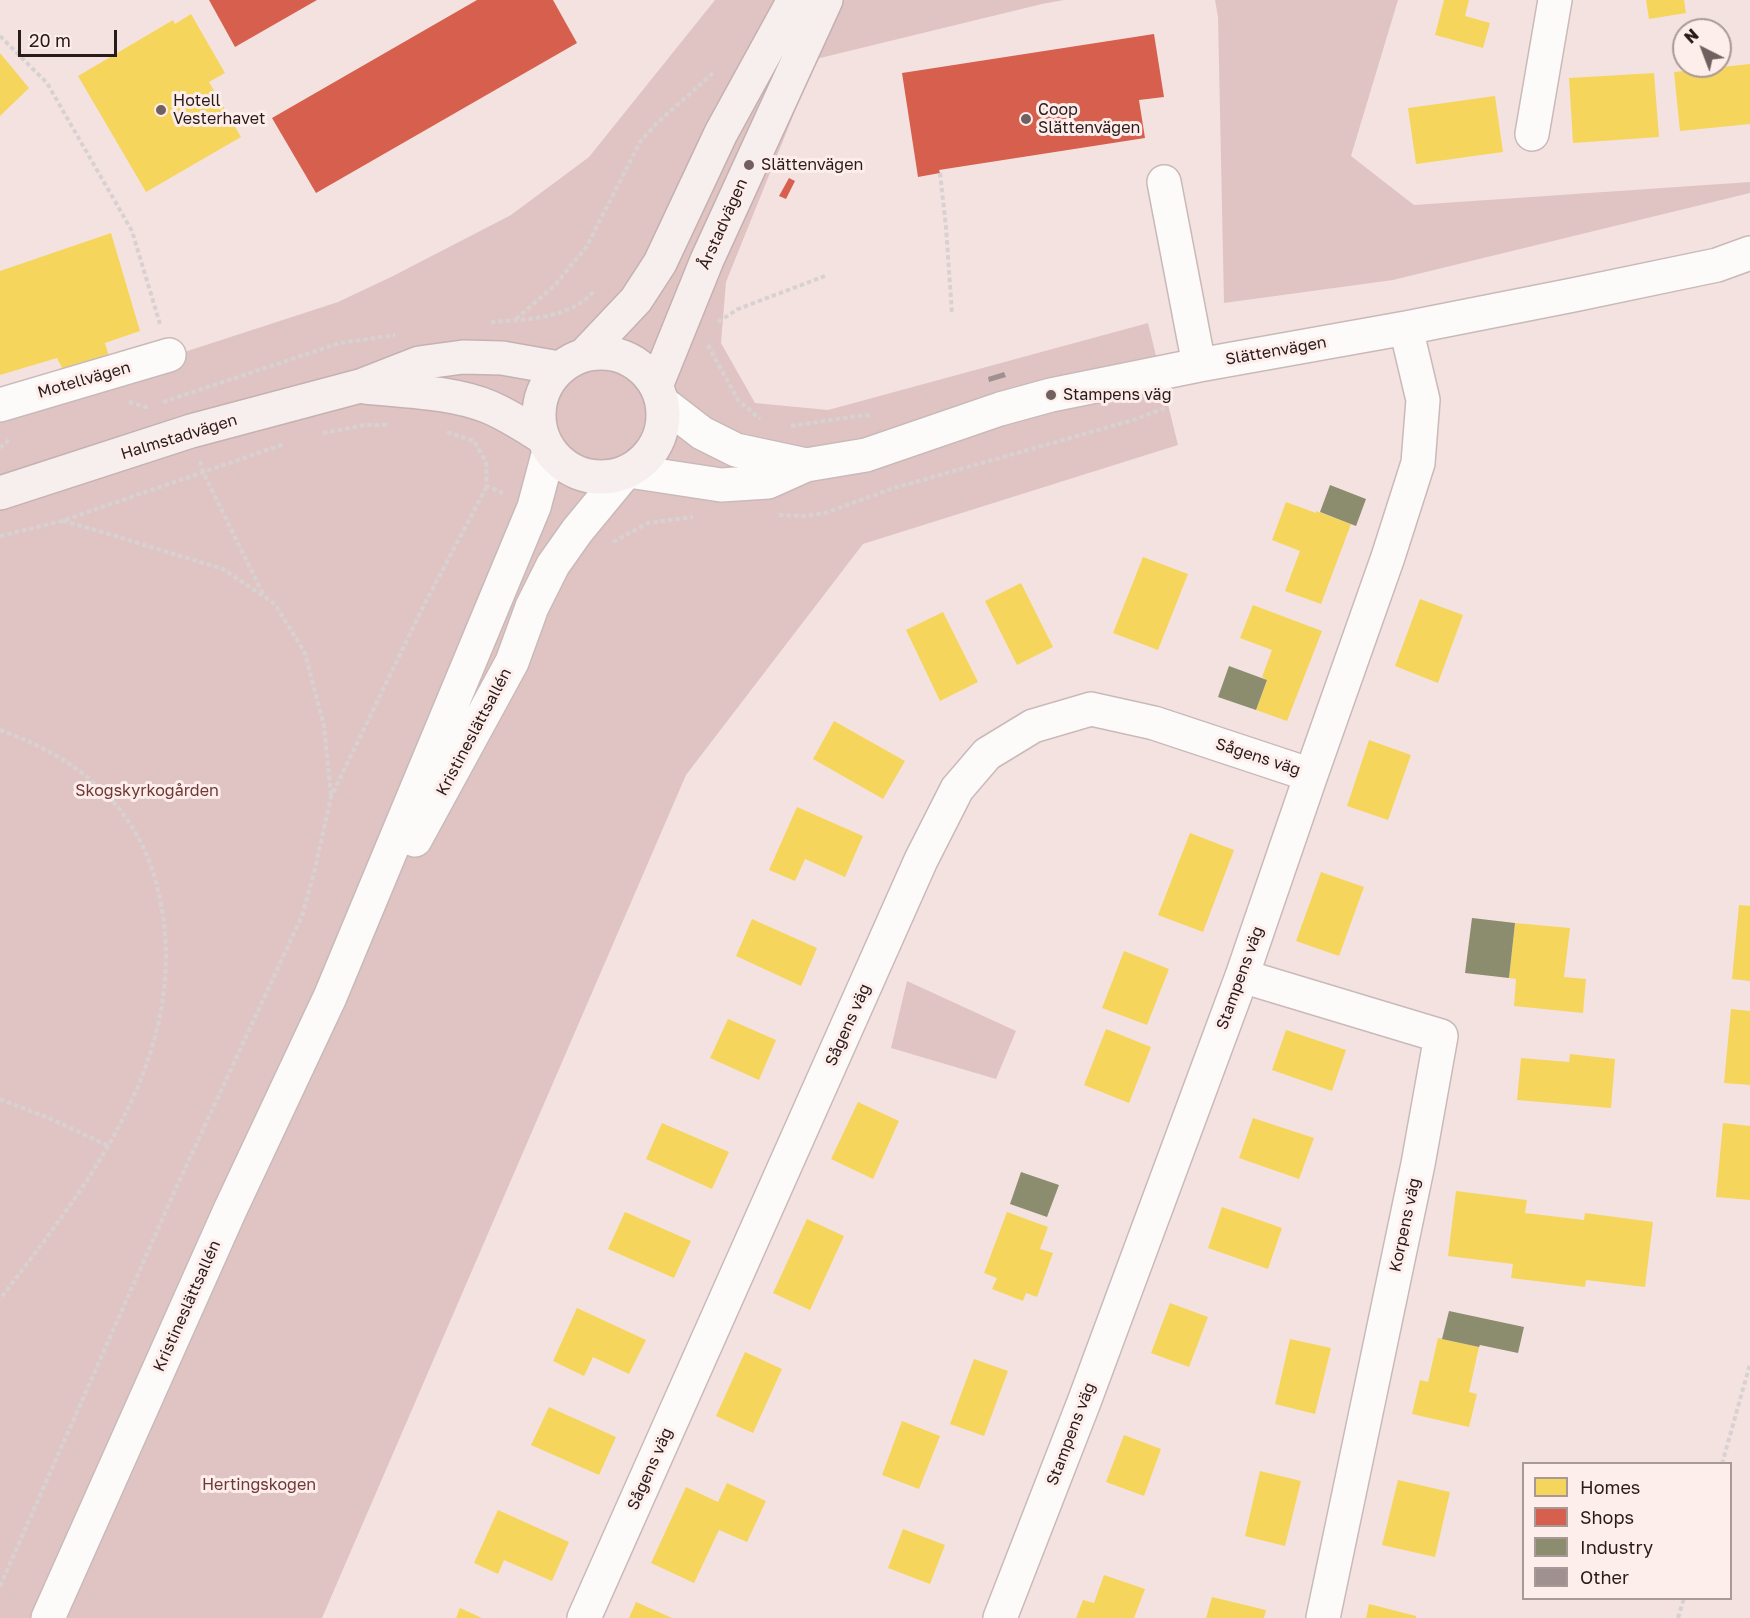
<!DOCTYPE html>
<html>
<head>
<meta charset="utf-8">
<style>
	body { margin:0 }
	#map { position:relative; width:1750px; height:1618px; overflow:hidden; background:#f4e2e1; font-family:"Golos Text",sans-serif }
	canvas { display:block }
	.legend { position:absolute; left:1522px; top:1462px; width:210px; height:138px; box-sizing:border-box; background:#fdedeb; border:2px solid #a89997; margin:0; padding:8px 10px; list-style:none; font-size:18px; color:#291b1a }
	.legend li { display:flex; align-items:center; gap:12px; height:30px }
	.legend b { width:30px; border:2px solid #a89997 }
	.north { position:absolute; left:1672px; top:18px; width:60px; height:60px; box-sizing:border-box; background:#fdedeb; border:2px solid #a89997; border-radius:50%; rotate:318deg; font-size:16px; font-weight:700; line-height:24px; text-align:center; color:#291b1a }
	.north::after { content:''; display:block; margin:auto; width:21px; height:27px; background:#706160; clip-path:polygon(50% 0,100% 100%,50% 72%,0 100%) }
	.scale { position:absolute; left:18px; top:30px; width:99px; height:27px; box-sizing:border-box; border:3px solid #291b1a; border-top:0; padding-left:8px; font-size:18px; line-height:21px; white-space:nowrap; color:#291b1a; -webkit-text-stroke:4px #fdedeb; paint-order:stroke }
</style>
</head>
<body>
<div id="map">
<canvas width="1750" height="1618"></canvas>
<ul class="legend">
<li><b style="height:16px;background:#f6d55c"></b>Homes</li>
<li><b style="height:16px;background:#d6604d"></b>Shops</li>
<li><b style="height:16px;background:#8c8c6e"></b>Industry</li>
<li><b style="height:16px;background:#9f9190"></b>Other</li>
</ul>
<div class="north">N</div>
<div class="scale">20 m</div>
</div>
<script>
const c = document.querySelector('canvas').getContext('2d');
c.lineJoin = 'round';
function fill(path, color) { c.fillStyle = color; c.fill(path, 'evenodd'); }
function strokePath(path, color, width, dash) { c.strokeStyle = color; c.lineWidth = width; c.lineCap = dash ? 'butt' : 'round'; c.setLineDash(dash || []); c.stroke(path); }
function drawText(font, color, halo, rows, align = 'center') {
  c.font = font + ' "Golos Text",sans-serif'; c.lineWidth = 6; c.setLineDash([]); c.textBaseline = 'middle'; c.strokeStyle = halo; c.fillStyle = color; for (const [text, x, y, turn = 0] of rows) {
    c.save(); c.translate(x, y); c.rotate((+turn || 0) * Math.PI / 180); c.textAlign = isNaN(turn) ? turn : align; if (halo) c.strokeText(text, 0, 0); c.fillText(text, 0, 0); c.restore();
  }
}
fill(new Path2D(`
	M 715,0 L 1064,0 L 1042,4 L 816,59 L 726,282 L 721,343 L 755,403 L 828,410 L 1148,323 L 1178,445 L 863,544 L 686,775 L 322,1618 L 0,1618 L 0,412 L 338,302 L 393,276 L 511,215 L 589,157 Z
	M 1215,0 L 1398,0 L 1351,156 L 1414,205 L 1750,182 L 1750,193 L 1393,280 L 1224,303 L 1218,17 Z
	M 907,981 L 1016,1031 L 996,1079 L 891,1048 Z`), '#e0c4c3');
fill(new Path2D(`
	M 1444,0 L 1469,0 L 1465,16 L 1490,23 L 1483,48 L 1435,35 Z
	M 1646,0 L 1684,0 L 1686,13 L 1649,19 Z
	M 191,14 L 225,73 L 209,82 L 241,137 L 146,192 L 78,76 L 173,20 L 175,24 Z
	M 0,53 L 29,88 L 0,116 Z
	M 1750,64 L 1750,124 L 1680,131 L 1674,72 Z
	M 1654,73 L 1659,137 L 1573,143 L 1569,78 Z
	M 1495,96 L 1503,152 L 1416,164 L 1408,108 Z
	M 111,233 L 140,331 L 105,343 L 110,360 L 65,374 L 57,358 L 0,375 L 0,271 Z
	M 1286,502 L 1316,513 L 1316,511 L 1351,524 L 1321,604 L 1285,591 L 1300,551 L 1272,540 Z
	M 1143,557 L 1188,574 L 1158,650 L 1113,633 Z
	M 1021,583 L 1053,647 L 1017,665 L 985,601 Z
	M 1420,599 L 1463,615 L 1438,683 L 1395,666 Z
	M 1253,605 L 1322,631 L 1287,721 L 1256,710 L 1267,680 L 1262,677 L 1272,650 L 1240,638 Z
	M 943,612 L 978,682 L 940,701 L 906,630 Z
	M 834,721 L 905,761 L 883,799 L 813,759 Z
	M 1369,740 L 1411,755 L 1388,820 L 1347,806 Z
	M 797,807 L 863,836 L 845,877 L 805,859 L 795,881 L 769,870 Z
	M 1190,833 L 1234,850 L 1203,932 L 1158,915 Z
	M 1321,872 L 1364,887 L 1339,956 L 1296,941 Z
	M 1739,905 L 1750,906 L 1750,981 L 1732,979 Z
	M 752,919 L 817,948 L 801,986 L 736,956 Z
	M 1515,923 L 1570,928 L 1564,977 L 1586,979 L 1583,1013 L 1514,1006 L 1516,979 L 1509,978 Z
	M 1124,951 L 1169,969 L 1147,1025 L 1102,1008 Z
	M 1731,1009 L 1750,1011 L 1750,1085 L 1724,1083 Z
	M 728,1019 L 776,1040 L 759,1080 L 710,1058 Z
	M 1106,1029 L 1151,1047 L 1129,1103 L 1084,1085 Z
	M 1286,1030 L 1346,1050 L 1332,1091 L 1272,1070 Z
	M 1570,1054 L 1615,1059 L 1611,1108 L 1517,1100 L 1521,1058 L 1569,1062 Z
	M 858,1102 L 899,1121 L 873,1179 L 831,1159 Z
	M 1253,1118 L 1314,1138 L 1299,1179 L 1239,1158 Z
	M 662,1123 L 729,1152 L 712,1189 L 646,1159 Z
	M 1723,1123 L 1750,1126 L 1750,1200 L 1716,1197 Z
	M 1456,1191 L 1527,1200 L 1525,1213 L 1584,1220 L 1585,1213 L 1653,1222 L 1645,1287 L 1586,1280 L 1585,1287 L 1511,1278 L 1513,1264 L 1448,1256 Z
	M 1222,1207 L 1282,1228 L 1268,1269 L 1208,1248 Z
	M 625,1212 L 691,1241 L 674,1278 L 608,1249 Z
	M 1007,1212 L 1048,1227 L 1040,1249 L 1053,1253 L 1037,1297 L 1026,1293 L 1023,1301 L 992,1289 L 997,1278 L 984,1273 Z
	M 807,1219 L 844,1236 L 810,1310 L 773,1293 Z
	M 1170,1303 L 1208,1317 L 1189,1367 L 1151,1353 Z
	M 577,1308 L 646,1340 L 629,1374 L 593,1357 L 584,1376 L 553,1361 Z
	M 1438,1338 L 1479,1347 L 1469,1392 L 1477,1394 L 1469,1427 L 1412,1414 L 1420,1380 L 1428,1382 Z
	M 1290,1339 L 1331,1348 L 1315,1414 L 1275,1404 Z
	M 745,1352 L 782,1369 L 753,1433 L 716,1416 Z
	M 974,1359 L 1008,1371 L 984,1436 L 950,1424 Z
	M 549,1407 L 616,1437 L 599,1475 L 531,1445 Z
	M 902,1421 L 940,1436 L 919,1489 L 882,1475 Z
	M 1124,1435 L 1161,1449 L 1144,1496 L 1106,1482 Z
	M 1260,1471 L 1301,1481 L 1285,1546 L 1245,1536 Z
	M 1398,1480 L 1450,1492 L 1435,1557 L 1382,1545 Z
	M 727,1483 L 766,1501 L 747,1542 L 719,1530 L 694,1583 L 651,1563 L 686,1487 L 718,1502 Z
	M 498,1510 L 569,1542 L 552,1581 L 504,1560 L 498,1574 L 474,1563 Z
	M 903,1529 L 945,1545 L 930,1584 L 888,1568 Z
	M 1104,1575 L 1145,1589 L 1134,1618 L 1076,1618 L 1083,1600 L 1094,1603 Z
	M 1212,1597 L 1266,1610 L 1264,1618 L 1206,1618 Z
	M 636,1602 L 672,1618 L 629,1618 Z
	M 1369,1604 L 1416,1616 L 1416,1618 L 1366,1618 Z
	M 460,1608 L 482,1618 L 456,1618 Z`), '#f6d55c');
fill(new Path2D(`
	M 209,0 L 317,0 L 235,47 Z
	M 477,0 L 553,0 L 577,43 L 316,193 L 272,118 Z
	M 1154,34 L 1164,97 L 1139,100 L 1145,138 L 939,170 L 940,173 L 918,177 L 902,73 Z
	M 789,178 L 795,181 L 786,199 L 779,196 Z`), '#d6604d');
fill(new Path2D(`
	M 1330,485 L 1366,499 L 1356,526 L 1320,512 Z
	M 1229,666 L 1267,680 L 1256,710 L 1218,697 Z
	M 1472,918 L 1515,923 L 1509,978 L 1465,973 Z
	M 1021,1172 L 1059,1185 L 1047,1217 L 1010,1204 Z
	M 1449,1311 L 1524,1327 L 1518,1353 L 1480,1345 L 1479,1347 L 1442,1339 Z`), '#8c8c6e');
fill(new Path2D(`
	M 1004,372 L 1006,377 L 989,382 L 988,377 Z`), '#9f9190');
const minor = new Path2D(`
	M 1532,134 L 1555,0
	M 1164,182 L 1199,365
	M 663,403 L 702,433 L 736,450 L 806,465
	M 0,405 L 169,355
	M 629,471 L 721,485 L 768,482 L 806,465 L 866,455 L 1000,409 L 1051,395 L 1199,365 L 1406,328 L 1573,295 L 1717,265 L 1750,253
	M 415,840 L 512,662 L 532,607 L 553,565 L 577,531 L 624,474
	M 1242,976 L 1441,1036 L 1418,1164 L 1323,1618
	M 48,1618 L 230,1210 L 330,997 L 534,507 L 549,451
	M 584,1618 L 921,860 L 957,789 L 987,754 L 1033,726 L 1091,709 L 1154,723 L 1311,775
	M 1000,1618 L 1084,1402 L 1242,976 L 1311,775 L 1388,557 L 1418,463 L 1423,400 L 1406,328`);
const major = new Path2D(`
	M539 415a62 62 0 1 1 124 0a62 62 0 1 1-124 0Z
	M 584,355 L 636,300 L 660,263 L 721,133 L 794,0
	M 656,386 L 707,260 L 826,0
	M 365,387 C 404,391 453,392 489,407 C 508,415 525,426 542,437
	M 0,493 L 191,431 L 360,386 L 419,363 L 463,357 L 502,358 L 559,368`);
strokePath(minor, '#c9bab9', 36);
strokePath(major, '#c5b1b0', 36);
strokePath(new Path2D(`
	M 0,36 L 47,83 L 132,231 L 160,324
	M 940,173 L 946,227 L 952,314
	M 516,319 L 555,285 L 587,246 L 640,142 L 656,124 L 715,71
	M 491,322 C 520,320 557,319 582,302 C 587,299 591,294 596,290
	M 718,322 L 738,309 L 825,276
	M 708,345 L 738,400 L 760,419
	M 129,402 L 146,407 L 150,406
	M 163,402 L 340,343 L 395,335
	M 791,426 L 857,416 L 873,415
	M 447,432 L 474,441 L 486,462 L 487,486 L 503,493
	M 323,433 L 365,425 L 390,425
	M 0,448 L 11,438
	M 200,461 L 203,472 L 264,596
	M 779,515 L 805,516 L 825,513 L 894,488 L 1130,421 L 1166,408
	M 63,521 L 99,531 L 223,569 L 275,604 L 305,653 L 324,726 L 331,796
	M 0,536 L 62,521 L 284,444
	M 613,542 L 648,523 L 693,517
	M 0,730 C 75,757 134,802 156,882 C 199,1045 93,1178 0,1299
	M 0,1099 L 51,1119 L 109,1146
	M 1722,1464 L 1750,1364
	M 0,1586 L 176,1188 L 302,916 L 314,873 L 331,797 L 424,605 L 487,486
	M 1678,1618 L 1684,1598`), '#d7d2d1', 4, [4.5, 3]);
strokePath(minor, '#fdfbfa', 33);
strokePath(major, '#f7eeee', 33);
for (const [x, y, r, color] of [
	[161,110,6,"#706160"],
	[1026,119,6,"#706160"],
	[749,165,6,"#706160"],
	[1051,395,6,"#706160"]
]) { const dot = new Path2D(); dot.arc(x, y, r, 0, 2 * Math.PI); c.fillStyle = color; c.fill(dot); strokePath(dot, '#fdedeb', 2); }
drawText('16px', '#291b1a', '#fdedeb', [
	["Hotell",173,101],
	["Vesterhavet",173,119],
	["Coop",1038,110],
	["Slättenvägen",1038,128],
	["Slättenvägen",761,165],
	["Stampens väg",1063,395]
], 'left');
drawText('16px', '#291b1a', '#fdedeb', [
	["Årstadvägen",723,224,-66],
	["Slättenvägen",1276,351,-10],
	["Motellvägen",84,380,-16],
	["Halmstadvägen",179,437,-17],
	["Kristineslättsallén",474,732,-62],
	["Sågens väg",1258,757,18],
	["Stampens väg",1240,978,-70],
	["Sågens väg",848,1025,-66],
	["Korpens väg",1405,1225,-78],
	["Kristineslättsallén",187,1306,-66],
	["Stampens väg",1071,1434,-69],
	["Sågens väg",650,1469,-66]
]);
drawText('16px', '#6d3836', '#fdedeb', [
	["Skogskyrkogården",147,791],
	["Hertingskogen",259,1485]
]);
</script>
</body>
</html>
